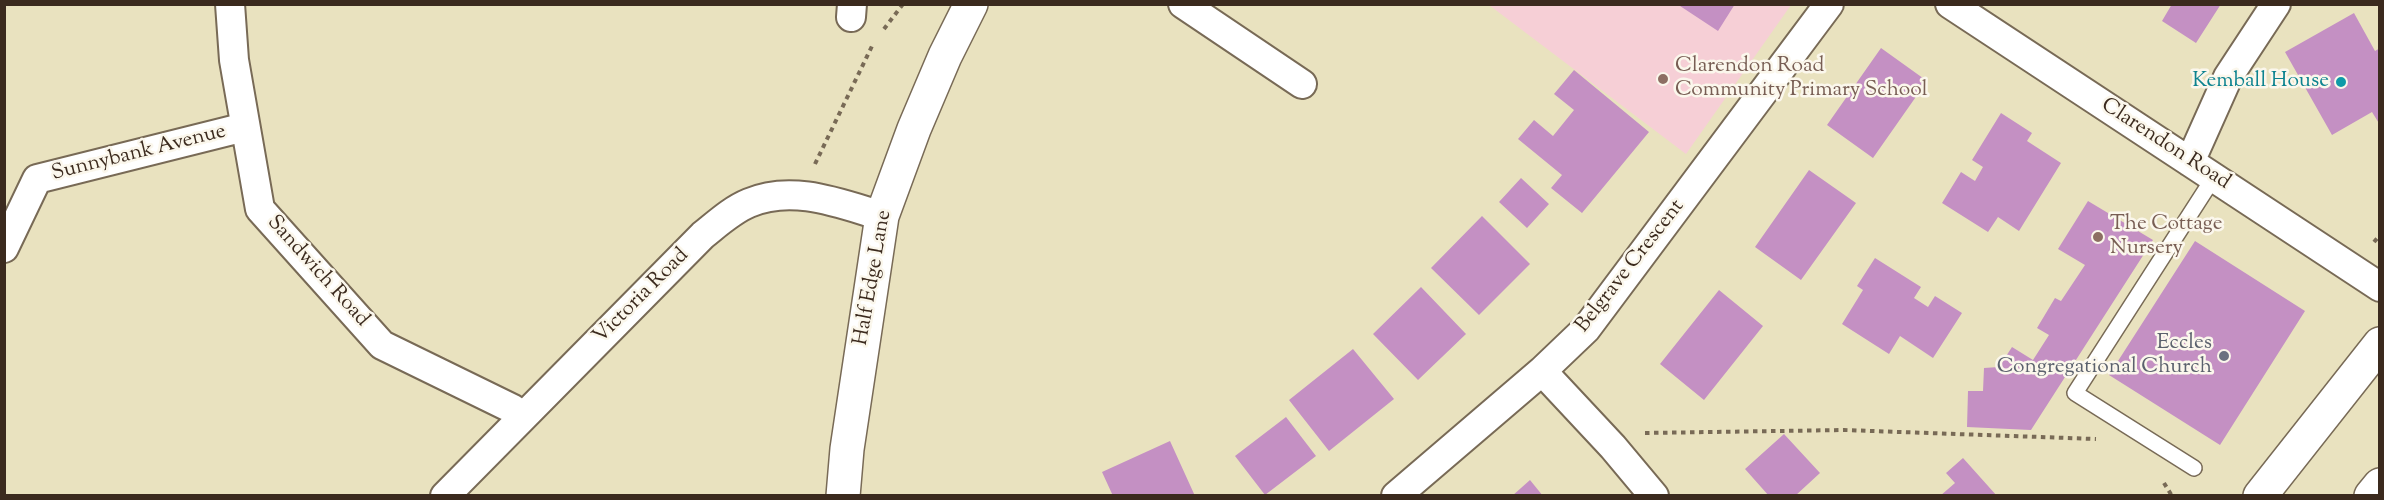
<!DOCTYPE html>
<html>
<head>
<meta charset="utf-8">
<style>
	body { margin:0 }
	#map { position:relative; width:2384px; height:500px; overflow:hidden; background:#e9e2bf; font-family:"Sorts Mill Goudy",serif }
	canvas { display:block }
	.frame { position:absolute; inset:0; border:6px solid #3b2a1e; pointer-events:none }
</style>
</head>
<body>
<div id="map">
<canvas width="2384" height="500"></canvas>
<div class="frame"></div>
</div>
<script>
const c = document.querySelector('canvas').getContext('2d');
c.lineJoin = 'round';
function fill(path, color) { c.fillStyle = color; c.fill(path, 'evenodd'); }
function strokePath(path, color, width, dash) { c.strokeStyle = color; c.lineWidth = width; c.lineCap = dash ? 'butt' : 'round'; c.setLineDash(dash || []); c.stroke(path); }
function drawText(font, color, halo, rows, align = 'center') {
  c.font = font + ' "Sorts Mill Goudy",serif'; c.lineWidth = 5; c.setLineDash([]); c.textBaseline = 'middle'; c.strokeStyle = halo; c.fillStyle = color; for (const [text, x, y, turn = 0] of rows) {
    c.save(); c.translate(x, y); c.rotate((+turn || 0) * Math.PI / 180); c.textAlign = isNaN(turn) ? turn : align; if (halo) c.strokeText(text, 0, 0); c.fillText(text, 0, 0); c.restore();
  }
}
fill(new Path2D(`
	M 1489,5 L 1791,5 L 1686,154 Z`), '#f6cfd6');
fill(new Path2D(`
	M 1677,4 L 1735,4 L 1718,31 Z
	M 2172,4 L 2221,4 L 2196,43 L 2162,21 Z
	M 2354,13 L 2375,51 L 2380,48 L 2380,125 L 2372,112 L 2332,135 L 2285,52 Z
	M 1881,48 L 1927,81 L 1873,158 L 1827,125 Z
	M 1574,70 L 1649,132 L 1582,213 L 1551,188 L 1562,175 L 1518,139 L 1534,120 L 1553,136 L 1574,110 L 1554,94 Z
	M 2001,113 L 2032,133 L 2027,141 L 2061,163 L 2019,231 L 1998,217 L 1988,232 L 1942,203 L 1961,172 L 1975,181 L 1983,167 L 1972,160 Z
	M 1809,170 L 1856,203 L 1801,280 L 1755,247 Z
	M 1521,178 L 1549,204 L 1527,228 L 1499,202 Z
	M 2088,201 L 2153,240 L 2031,430 L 1967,427 L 1968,391 L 1983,391 L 1984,368 L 1999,367 L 2012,347 L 2033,360 L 2049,335 L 2037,328 L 2055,298 L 2061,301 L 2085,265 L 2058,249 Z
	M 1482,216 L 1530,264 L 1479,315 L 1431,268 Z
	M 2195,241 L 2305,311 L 2220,445 L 2109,375 Z
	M 1875,258 L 1921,287 L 1914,298 L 1928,307 L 1935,296 L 1962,313 L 1933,358 L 1900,336 L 1889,354 L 1842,324 L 1863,290 L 1857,286 Z
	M 1421,287 L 1466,334 L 1418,380 L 1373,334 Z
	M 1719,290 L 1763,326 L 1704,400 L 1660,364 Z
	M 1353,349 L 1394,399 L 1329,451 L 1289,400 Z
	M 1286,417 L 1316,456 L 1265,495 L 1235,456 Z
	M 1784,434 L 1820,473 L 1795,496 L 1769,496 L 1745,469 Z
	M 1170,441 L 1195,496 L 1113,496 L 1102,472 Z
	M 1963,458 L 1997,496 L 1940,496 L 1955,483 L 1946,473 Z
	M 1530,480 L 1543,496 L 1512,496 Z`), '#c490c3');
const service = new Path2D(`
	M 2194,468 L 2075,393 L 2214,177`);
const minor = new Path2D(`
	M 230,4 L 234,60 L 260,209 L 382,345 L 513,409 L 521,418
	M 1183,4 L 1302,84
	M 1950,4 L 2380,287
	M 851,17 L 852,4
	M 2190,162 L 2228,77 L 2276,4
	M 4,248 L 37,179 L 245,127
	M 1542,371 L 1613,447 L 1654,496
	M 445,496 L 703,235 C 718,223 732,210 749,203 C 793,184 841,204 882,216
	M 1396,496 L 1542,371 L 1586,329 L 1829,4`);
const tertiary = new Path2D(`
	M 2260,496 L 2380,344`);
const secondary = new Path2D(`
	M 843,496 L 847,449 L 882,216 L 914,129 L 945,56 L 971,4`);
const motorway = new Path2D(`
	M 2371,496 L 2380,485`);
strokePath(service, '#786a56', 18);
strokePath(minor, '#786a56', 32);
strokePath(tertiary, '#786a56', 36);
strokePath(secondary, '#786a56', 36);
strokePath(motorway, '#786a56', 36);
strokePath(new Path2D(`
	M 884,29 L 903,4
	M 815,164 L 873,44
	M 2374,242 L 2380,235
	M 1645,433 L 1844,430 L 2096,439
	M 2164,483 L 2172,496`), '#786a56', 4, [4.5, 4.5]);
strokePath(service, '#fff', 15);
strokePath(minor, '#fff', 28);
strokePath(tertiary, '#fff', 33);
strokePath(secondary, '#fff', 33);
strokePath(motorway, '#fff', 33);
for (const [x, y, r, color] of [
	[1663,79,6,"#8d6e63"],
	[2341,82,6,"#0f9aa8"],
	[2098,237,6,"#8d6e63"],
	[2224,356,6,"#6b7280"]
]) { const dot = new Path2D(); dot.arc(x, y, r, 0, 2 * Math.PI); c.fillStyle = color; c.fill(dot); strokePath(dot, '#fbf7ec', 2); }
drawText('21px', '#785e54', '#fbf7ec', [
	["Clarendon Road",1675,67],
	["Community Primary School",1675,91],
	["The Cottage",2110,225],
	["Nursery",2110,249]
], 'left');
drawText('21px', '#0d838f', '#fbf7ec', [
	["Kemball House",2329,82]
], 'right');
drawText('21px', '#3b2a1e', '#fbf7ec', [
	["Clarendon Road",2165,145,33],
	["Sunnybank Avenue",139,154,-14],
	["Belgrave Crescent",1631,267,-52],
	["Sandwich Road",317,272,48],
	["Half Edge Lane",874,278,-80],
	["Victoria Road",642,297,-45]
]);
drawText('21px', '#5b616d', '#fbf7ec', [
	["Eccles",2212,344],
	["Congregational Church",2212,368]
], 'right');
</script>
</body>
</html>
